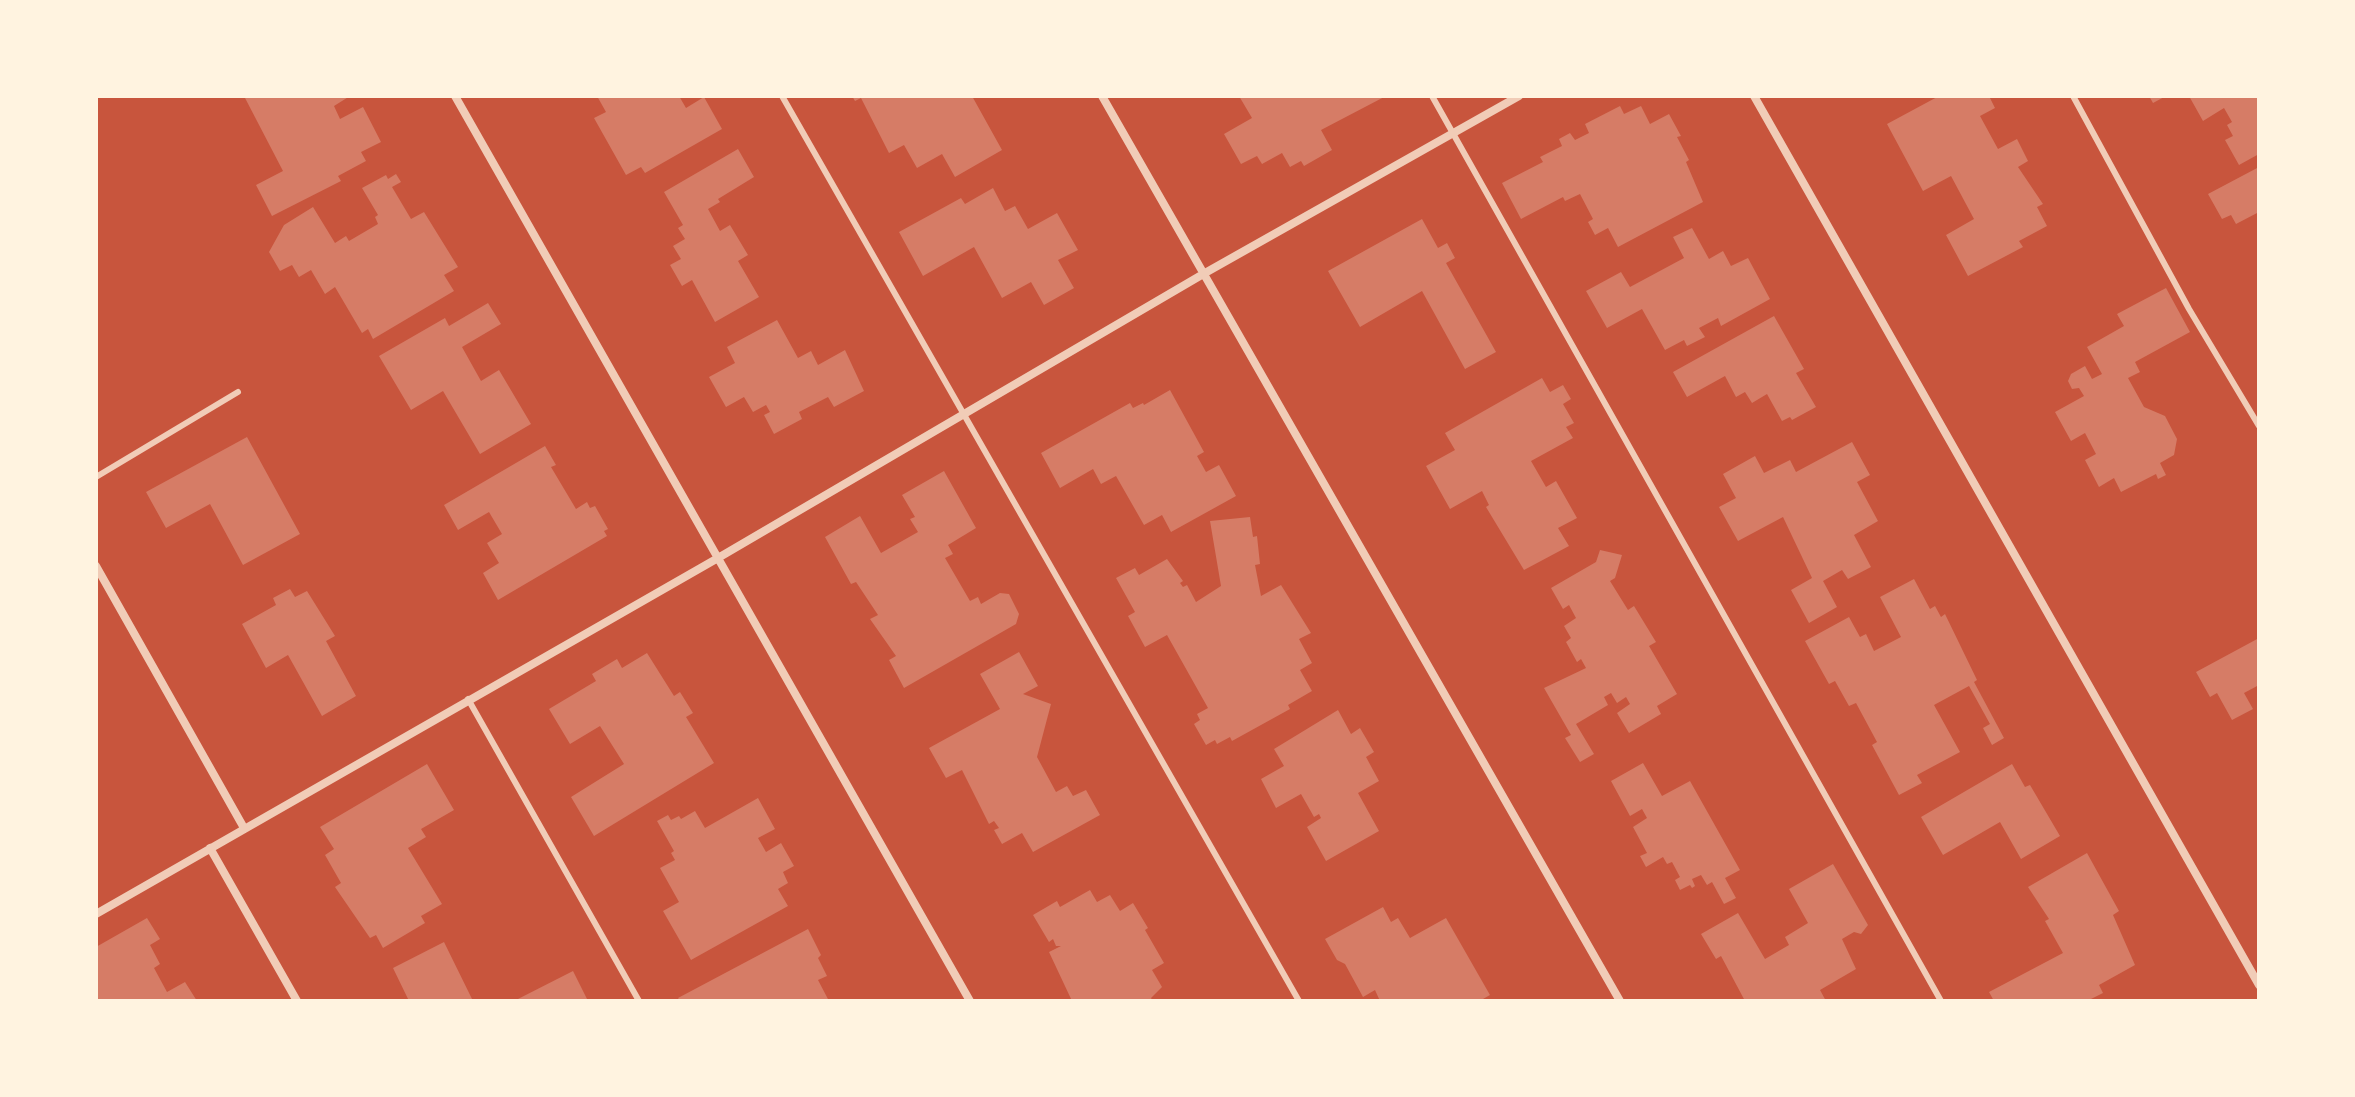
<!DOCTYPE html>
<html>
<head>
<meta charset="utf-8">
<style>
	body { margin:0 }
	#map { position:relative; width:2355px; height:1097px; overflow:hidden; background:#c8553d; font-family:"Playfair Display",serif }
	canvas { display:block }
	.frame { position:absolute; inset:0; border:98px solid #fff3e0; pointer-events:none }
</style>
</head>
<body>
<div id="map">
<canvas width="2355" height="1097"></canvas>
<div class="frame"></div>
</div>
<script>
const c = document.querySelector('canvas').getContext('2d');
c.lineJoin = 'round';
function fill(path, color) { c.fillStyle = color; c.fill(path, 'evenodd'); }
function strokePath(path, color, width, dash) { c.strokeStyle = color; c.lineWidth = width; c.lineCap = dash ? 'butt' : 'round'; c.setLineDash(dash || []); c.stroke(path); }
fill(new Path2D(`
	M 244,96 L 350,96 L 334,106 L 340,119 L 363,107 L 381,142 L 361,152 L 366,161 L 338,176 L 341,181 L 272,216 L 256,185 L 283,171 Z
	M 597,96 L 679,96 L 686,108 L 704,97 L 722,129 L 645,173 L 641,167 L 626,175 L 594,118 L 606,112 Z
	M 852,96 L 972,96 L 1002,150 L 955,177 L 942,154 L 917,168 L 904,145 L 889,153 L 861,98 L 855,101 Z
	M 1239,96 L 1386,96 L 1321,130 L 1332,150 L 1304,166 L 1301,161 L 1290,167 L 1282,153 L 1262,164 L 1257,156 L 1241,164 L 1224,134 L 1252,118 Z
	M 1939,96 L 1989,96 L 1995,108 L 1980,116 L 1998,149 L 2017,139 L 2028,161 L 2018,167 L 2043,204 L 2037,207 L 2047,226 L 2019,241 L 2023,247 L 1968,276 L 1946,235 L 1974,219 L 1951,176 L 1923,191 L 1887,124 Z
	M 2149,96 L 2166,96 L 2153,103 Z
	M 2189,96 L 2259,96 L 2259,154 L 2239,165 L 2225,140 L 2233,136 L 2227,125 L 2232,122 L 2224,108 L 2203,121 Z
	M 1620,106 L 1624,114 L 1641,106 L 1650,124 L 1669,114 L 1681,136 L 1677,137 L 1689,160 L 1686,162 L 1703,202 L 1618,247 L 1608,228 L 1595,235 L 1588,222 L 1593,219 L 1580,194 L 1565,201 L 1563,197 L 1521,219 L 1502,183 L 1543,162 L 1540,157 L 1562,146 L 1559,139 L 1570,133 L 1575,140 L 1589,133 L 1585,124 Z
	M 738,149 L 754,177 L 718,199 L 720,202 L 708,209 L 720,231 L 730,225 L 748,255 L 738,261 L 759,297 L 715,322 L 692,280 L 682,286 L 670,265 L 681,259 L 673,246 L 685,239 L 678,228 L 683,225 L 664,192 Z
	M 2259,167 L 2259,212 L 2236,224 L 2231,215 L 2222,219 L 2208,194 Z
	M 396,174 L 401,182 L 392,187 L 411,219 L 424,212 L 458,267 L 444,275 L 454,291 L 373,339 L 368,329 L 362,333 L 335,287 L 325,294 L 311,270 L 299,277 L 292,265 L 280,271 L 269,252 L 284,225 L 313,207 L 335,243 L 346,236 L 349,241 L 378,224 L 375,217 L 378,215 L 362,188 L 386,175 L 388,179 Z
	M 993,188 L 1005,211 L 1015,206 L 1028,229 L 1057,213 L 1078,250 L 1058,260 L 1074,288 L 1044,305 L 1031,282 L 1002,298 L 974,247 L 923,276 L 899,232 L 961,198 L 965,204 Z
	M 1422,219 L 1438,248 L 1447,243 L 1455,258 L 1446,263 L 1496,352 L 1465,369 L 1422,291 L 1360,327 L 1328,271 Z
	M 1692,228 L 1709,259 L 1723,251 L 1731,266 L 1748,258 L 1770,299 L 1721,326 L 1718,318 L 1699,328 L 1705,337 L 1687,346 L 1684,340 L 1665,350 L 1642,309 L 1607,328 L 1586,291 L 1621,272 L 1630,287 L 1684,258 L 1673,237 Z
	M 2166,288 L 2190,332 L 2135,362 L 2140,372 L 2128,378 L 2144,407 L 2165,416 L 2177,439 L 2174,455 L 2160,463 L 2166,475 L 2158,479 L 2156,474 L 2121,492 L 2114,478 L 2099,487 L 2085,460 L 2096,454 L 2085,433 L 2071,441 L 2055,412 L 2084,396 L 2079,388 L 2072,389 L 2068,381 L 2071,374 L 2085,366 L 2092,379 L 2102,374 L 2087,347 L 2124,326 L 2117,314 Z
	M 488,303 L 501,324 L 462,347 L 481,381 L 499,370 L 531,424 L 480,454 L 443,391 L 411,410 L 379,356 L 445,318 L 449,326 Z
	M 1774,316 L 1804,369 L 1796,373 L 1816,407 L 1792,420 L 1790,417 L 1782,421 L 1767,394 L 1752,403 L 1745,392 L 1736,397 L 1725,376 L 1687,397 L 1673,372 Z
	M 777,320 L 798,358 L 811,351 L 818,365 L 845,350 L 864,391 L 834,407 L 828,397 L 799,412 L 802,419 L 774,434 L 764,415 L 770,412 L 766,405 L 753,412 L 744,397 L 726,407 L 709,377 L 735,363 L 727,347 Z
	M 1542,378 L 1550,392 L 1563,385 L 1571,399 L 1563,404 L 1574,423 L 1566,427 L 1573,438 L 1531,461 L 1546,487 L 1556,481 L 1577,518 L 1558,528 L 1569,546 L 1524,570 L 1486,507 L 1489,505 L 1482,491 L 1450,509 L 1426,466 L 1455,450 L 1445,433 Z
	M 1170,390 L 1204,452 L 1197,456 L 1206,472 L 1219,465 L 1236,496 L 1171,532 L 1162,515 L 1144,525 L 1116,476 L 1101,484 L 1093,469 L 1060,488 L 1041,453 L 1130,403 L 1133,408 L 1143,403 L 1144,405 Z
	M 247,437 L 300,534 L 243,565 L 210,504 L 166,528 L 146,492 Z
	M 1852,442 L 1870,475 L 1857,482 L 1878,521 L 1854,535 L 1871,567 L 1848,579 L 1842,570 L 1823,581 L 1837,607 L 1809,623 L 1791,590 L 1812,578 L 1783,517 L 1738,541 L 1719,507 L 1736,498 L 1723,474 L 1755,456 L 1764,473 L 1790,460 L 1796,472 Z
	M 545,446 L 556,465 L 551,467 L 576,509 L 587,502 L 590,508 L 595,506 L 608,529 L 604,531 L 607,536 L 498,600 L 483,573 L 499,563 L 487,543 L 502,534 L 489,512 L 458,530 L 444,505 Z
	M 944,471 L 976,528 L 948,545 L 953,554 L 945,558 L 970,601 L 978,597 L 981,604 L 1000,593 L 1009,594 L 1019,614 L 1016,624 L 904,688 L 889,660 L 896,656 L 870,619 L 878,615 L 856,582 L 851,584 L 825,537 L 860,516 L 881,553 L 918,532 L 910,519 L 915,517 L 902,495 Z
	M 1250,517 L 1253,537 L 1257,536 L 1260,564 L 1255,565 L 1261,596 L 1281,585 L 1311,633 L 1299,639 L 1312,663 L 1300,670 L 1312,691 L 1288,705 L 1290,709 L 1232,741 L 1230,737 L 1217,744 L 1215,740 L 1206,745 L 1194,724 L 1200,720 L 1197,714 L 1208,708 L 1167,635 L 1145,647 L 1128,616 L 1135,612 L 1116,578 L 1135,568 L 1139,575 L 1167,559 L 1183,581 L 1180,583 L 1183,587 L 1187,585 L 1196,602 L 1221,586 L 1210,521 Z
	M 1600,550 L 1622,555 L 1615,578 L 1610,581 L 1628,610 L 1634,606 L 1656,642 L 1649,646 L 1677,694 L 1657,706 L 1661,714 L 1629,733 L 1617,713 L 1630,704 L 1626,697 L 1617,703 L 1611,693 L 1604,697 L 1608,705 L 1576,724 L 1594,754 L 1580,762 L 1565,738 L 1571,735 L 1544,688 L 1586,668 L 1581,659 L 1577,662 L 1566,642 L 1571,638 L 1564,626 L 1576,618 L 1569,605 L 1563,609 L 1551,588 L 1596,562 Z
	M 1914,579 L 1930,609 L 1935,606 L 1941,617 L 1945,614 L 1977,680 L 1974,682 L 2004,738 L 1992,745 L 1983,728 L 1990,724 L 1969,686 L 1934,705 L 1960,752 L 1917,775 L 1922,783 L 1899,795 L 1872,745 L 1877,742 L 1856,703 L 1849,706 L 1835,681 L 1829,684 L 1805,641 L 1849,617 L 1860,637 L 1866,634 L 1874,651 L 1901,637 L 1880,597 Z
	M 290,589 L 295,597 L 307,591 L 335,636 L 326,641 L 356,696 L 322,716 L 288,655 L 266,668 L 242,624 L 276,605 L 273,598 Z
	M 2259,638 L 2259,685 L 2244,693 L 2253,709 L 2232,720 L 2217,693 L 2210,697 L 2196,672 Z
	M 1019,652 L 1038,686 L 1023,694 L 1051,704 L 1037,757 L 1056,792 L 1067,786 L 1073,796 L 1086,790 L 1100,815 L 1033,852 L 1022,833 L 1002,844 L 994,830 L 999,828 L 994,821 L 989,824 L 962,770 L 946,778 L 929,748 L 1000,709 L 980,674 Z
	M 647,653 L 674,696 L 680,692 L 693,713 L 686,717 L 714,763 L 594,836 L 571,797 L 624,764 L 600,726 L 570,744 L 549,709 L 596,681 L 592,674 L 617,659 L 622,668 Z
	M 1338,710 L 1351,734 L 1360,728 L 1374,752 L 1366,757 L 1379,781 L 1358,793 L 1379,831 L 1326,861 L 1307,827 L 1321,818 L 1319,814 L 1314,817 L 1301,794 L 1276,808 L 1261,779 L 1284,766 L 1274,749 Z
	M 1643,763 L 1662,796 L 1690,781 L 1740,870 L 1725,878 L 1736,898 L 1724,904 L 1712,882 L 1707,885 L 1701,875 L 1692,879 L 1695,886 L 1692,888 L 1690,885 L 1680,890 L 1675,880 L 1680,877 L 1672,862 L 1667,864 L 1663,857 L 1646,867 L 1640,856 L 1647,853 L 1633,827 L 1647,818 L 1642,809 L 1630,816 L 1611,781 Z
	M 427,764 L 454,810 L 421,829 L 426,837 L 408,848 L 442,904 L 421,916 L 425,923 L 383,948 L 376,935 L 370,938 L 335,887 L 341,883 L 325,855 L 334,849 L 320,827 Z
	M 2012,764 L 2025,787 L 2030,785 L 2060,836 L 2021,859 L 2000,822 L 1943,855 L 1921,817 Z
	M 758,798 L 775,829 L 758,838 L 766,852 L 781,843 L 794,866 L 783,872 L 788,883 L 778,889 L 788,906 L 691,960 L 663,911 L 679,902 L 660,868 L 675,860 L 671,853 L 674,851 L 657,821 L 668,815 L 671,820 L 679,816 L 681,819 L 695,811 L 705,828 Z
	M 2087,853 L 2119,911 L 2113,915 L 2135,965 L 2099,985 L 2103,993 L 2087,1001 L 1994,1001 L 1989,992 L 2063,953 L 2045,921 L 2049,919 L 2028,887 Z
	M 1833,864 L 1868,925 L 1861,934 L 1854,932 L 1842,939 L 1856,969 L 1820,990 L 1826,1001 L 1745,1001 L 1721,956 L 1716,959 L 1701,934 L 1738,913 L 1765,959 L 1789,945 L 1785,937 L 1808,923 L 1789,889 Z
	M 1090,890 L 1097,902 L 1110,895 L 1120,911 L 1133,903 L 1148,928 L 1145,930 L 1164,963 L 1152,970 L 1162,987 L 1151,998 L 1153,1001 L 1072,1001 L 1049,952 L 1061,946 L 1056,946 L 1053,939 L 1049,942 L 1033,915 L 1057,901 L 1060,907 Z
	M 1383,907 L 1391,922 L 1398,918 L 1410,938 L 1446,918 L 1490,995 L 1483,999 L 1484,1001 L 1380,1001 L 1375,990 L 1363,997 L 1345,964 L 1337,960 L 1325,939 Z
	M 147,918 L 160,939 L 150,945 L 160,964 L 154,968 L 167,992 L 185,982 L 197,1001 L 96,1001 L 96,947 Z
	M 808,929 L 821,955 L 818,958 L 827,976 L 818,980 L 829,1001 L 680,1001 L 678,998 Z
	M 444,942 L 473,1001 L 409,1001 L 393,968 Z
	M 573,971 L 588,1001 L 514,1001 Z`), '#d67c66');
strokePath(new Path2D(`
	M 782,96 L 1299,1001
	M 1432,96 L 1941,1001
	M 2073,96 L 2189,309 L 2259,426
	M 96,477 L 238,392
	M 468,699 L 639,1001`), '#f1ccb7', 6);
strokePath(new Path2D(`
	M 455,96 L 970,1001
	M 1102,96 L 1620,1001
	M 1754,96 L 2259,985
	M 96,566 L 244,828
	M 210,848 L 297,1001
	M 96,914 L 718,558 L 1205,273 L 1519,96`), '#f1ccb7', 8);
</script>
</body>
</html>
